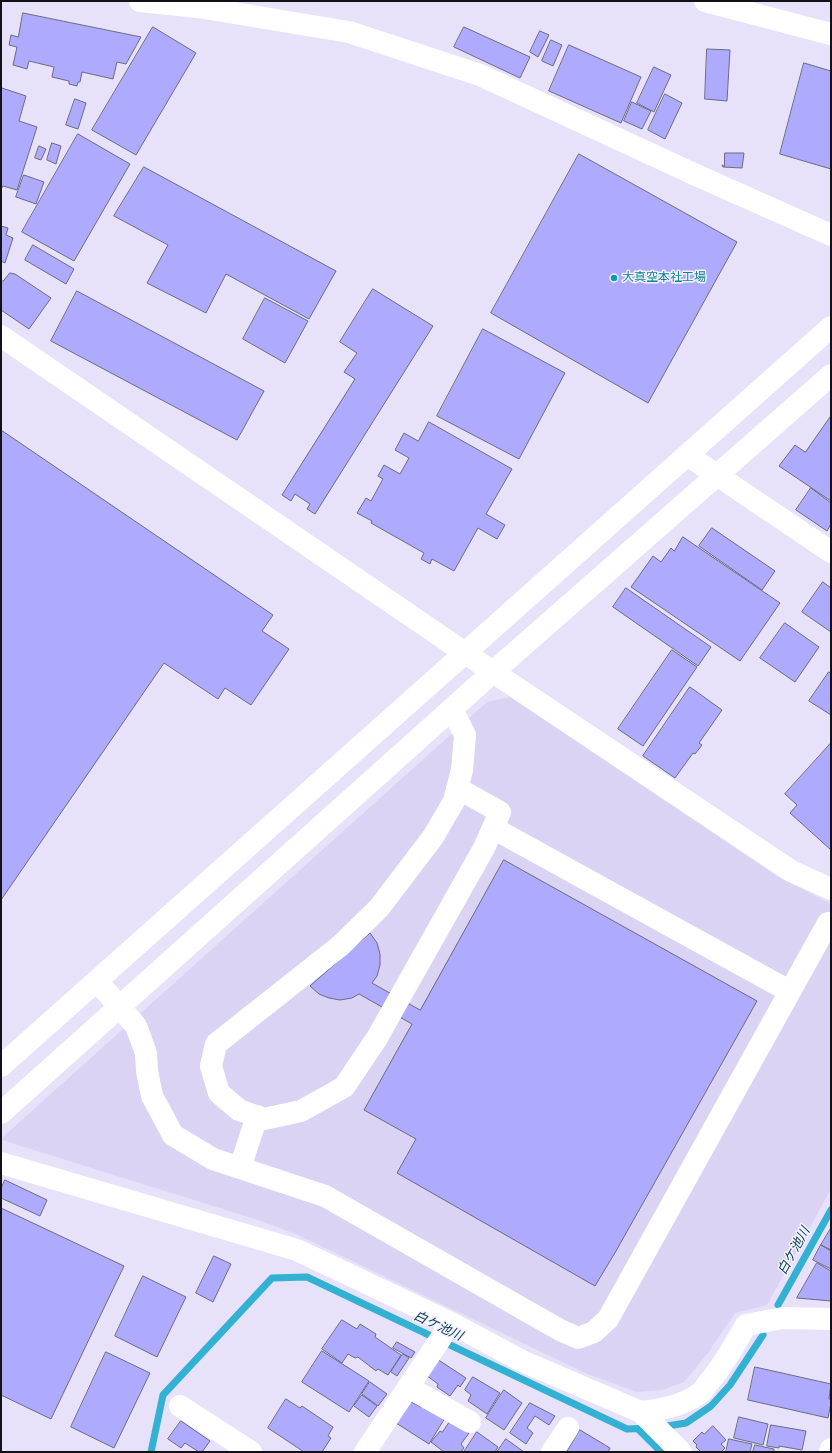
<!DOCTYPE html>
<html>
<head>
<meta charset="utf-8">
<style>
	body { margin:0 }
	#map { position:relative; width:832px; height:1453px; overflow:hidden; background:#e7e1fa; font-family:"PT Sans Narrow",sans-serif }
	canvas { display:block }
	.frame { position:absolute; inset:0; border:2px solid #121018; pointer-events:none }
</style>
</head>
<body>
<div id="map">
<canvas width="832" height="1453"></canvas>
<div class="frame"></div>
</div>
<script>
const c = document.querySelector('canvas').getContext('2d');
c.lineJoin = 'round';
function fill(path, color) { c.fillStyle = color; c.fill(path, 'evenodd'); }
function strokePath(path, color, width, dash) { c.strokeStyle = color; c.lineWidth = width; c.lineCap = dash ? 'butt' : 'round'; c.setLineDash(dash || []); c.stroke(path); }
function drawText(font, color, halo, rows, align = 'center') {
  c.font = font + ' "PT Sans Narrow","Noto Sans JP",sans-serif'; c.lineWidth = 3; c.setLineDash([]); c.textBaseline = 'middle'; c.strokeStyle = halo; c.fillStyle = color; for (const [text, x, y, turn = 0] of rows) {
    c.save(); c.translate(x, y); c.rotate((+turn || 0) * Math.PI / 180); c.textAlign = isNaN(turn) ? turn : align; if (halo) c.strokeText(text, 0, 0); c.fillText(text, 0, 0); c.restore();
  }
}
fill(new Path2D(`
	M 510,697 L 777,876 L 831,904 L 831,1189 L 767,1305 L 735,1313 L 708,1353 L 684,1382 L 662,1390 L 637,1392 L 585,1373 L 296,1234 L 258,1220 L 2,1140 L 4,1136 L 487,702 Z`), '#dad3f3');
strokePath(new Path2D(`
	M 778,1305 L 831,1210
	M 661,1427 L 686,1423 L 711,1406 L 730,1385 L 763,1335
	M 638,1429 L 661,1452
	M 151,1452 L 163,1395 L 272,1278 L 307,1277 L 627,1429 L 651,1428`), '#32b1d3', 7);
const building = new Path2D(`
	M 23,13 L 141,37 L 126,64 L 117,62 L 113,79 L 82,72 L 80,82 L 78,82 L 77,86 L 69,84 L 69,81 L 52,77 L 54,67 L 29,61 L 27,69 L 13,65 L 17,47 L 9,45 L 11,35 L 18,37 Z
	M 153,27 L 196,53 L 136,155 L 92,130 Z
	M 464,27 L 530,57 L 520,78 L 454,47 Z
	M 540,31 L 549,35 L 538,57 L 530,52 Z
	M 551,40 L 562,45 L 553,66 L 542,61 Z
	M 569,45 L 641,77 L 621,123 L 549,91 Z
	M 707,49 L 730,50 L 727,101 L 705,99 Z
	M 804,63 L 831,71 L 831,169 L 780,154 Z
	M 654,67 L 671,75 L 654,112 L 637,103 Z
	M 2,88 L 26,96 L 19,121 L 37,127 L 17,190 L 3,186 L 1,189 L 1,91 Z
	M 665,94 L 682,103 L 665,139 L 648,130 Z
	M 75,99 L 86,103 L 78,129 L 66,125 Z
	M 632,102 L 651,111 L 642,129 L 624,121 Z
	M 78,134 L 130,164 L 74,261 L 22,232 Z
	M 52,143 L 61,146 L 56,164 L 47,160 Z
	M 39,146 L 46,149 L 41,160 L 35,158 Z
	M 725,153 L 744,153 L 742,168 L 723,167 L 722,165 L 724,166 Z
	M 579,154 L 737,242 L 648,403 L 491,313 Z
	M 144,167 L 336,271 L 309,319 L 226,274 L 206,313 L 147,283 L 168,245 L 114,216 Z
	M 24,175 L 44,182 L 36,204 L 16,197 Z
	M 1,226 L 8,228 L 6,235 L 13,238 L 5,263 L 1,261 Z
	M 33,245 L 74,269 L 66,284 L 25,260 Z
	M 10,273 L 15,274 L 51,298 L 29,329 L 1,310 L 1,281 L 3,281 Z
	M 373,289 L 433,326 L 315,514 L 307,509 L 310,504 L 295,494 L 291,501 L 282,495 L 355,379 L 344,372 L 357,353 L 340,342 Z
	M 77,291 L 264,391 L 237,440 L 51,341 Z
	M 265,298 L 308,321 L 285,363 L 243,339 Z
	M 483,329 L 565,373 L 519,459 L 437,416 Z
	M 831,416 L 831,501 L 779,466 L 795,445 L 805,452 Z
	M 429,422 L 512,469 L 486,514 L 505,525 L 497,539 L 478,528 L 454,571 L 432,559 L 430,564 L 421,559 L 424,553 L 371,523 L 372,521 L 357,513 L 366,498 L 371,501 L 383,479 L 378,476 L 384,465 L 400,474 L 409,458 L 395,450 L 404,433 L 418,441 Z
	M 1,430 L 273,615 L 262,631 L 289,649 L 251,705 L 225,688 L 218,699 L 164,663 L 1,900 Z
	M 811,488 L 831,503 L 831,524 L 827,531 L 796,510 Z
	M 712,528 L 775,571 L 762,590 L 699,546 Z
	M 683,537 L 780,603 L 740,661 L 631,587 L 653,556 L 661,562 L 671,548 L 674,551 Z
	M 823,582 L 831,588 L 831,632 L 802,612 Z
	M 626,588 L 711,647 L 698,666 L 613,607 Z
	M 785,623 L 819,647 L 795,682 L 760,658 Z
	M 672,650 L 697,667 L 643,746 L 618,729 Z
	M 829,672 L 831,674 L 831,715 L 809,701 Z
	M 690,687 L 722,710 L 699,743 L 702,745 L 695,754 L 693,753 L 675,778 L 643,756 Z
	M 831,743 L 831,850 L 790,813 L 797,805 L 785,794 Z
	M 504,860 L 757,1001 L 616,1251 L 595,1286 L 397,1173 L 416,1139 L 364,1110 L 412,1024 L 359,994 L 352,998 L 340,1000 L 329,998 L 319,994 L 310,986 L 370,933 L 377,943 L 380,954 L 380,965 L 377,976 L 372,983 L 420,1010 Z
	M 5,1180 L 47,1200 L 40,1216 L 1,1198 L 1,1189 Z
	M 1,1208 L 124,1266 L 51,1419 L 1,1395 Z
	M 831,1228 L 831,1250 L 821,1245 Z
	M 821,1245 L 831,1251 L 831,1269 L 813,1260 Z
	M 214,1256 L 231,1264 L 213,1302 L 196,1293 Z
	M 817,1263 L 831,1271 L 831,1301 L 797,1298 Z
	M 143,1276 L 186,1297 L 157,1357 L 115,1336 Z
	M 342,1320 L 357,1329 L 360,1324 L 376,1334 L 375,1337 L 401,1355 L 388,1375 L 378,1369 L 376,1371 L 358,1357 L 355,1358 L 348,1354 L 342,1363 L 322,1349 Z
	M 397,1342 L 415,1352 L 411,1358 L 393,1348 Z
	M 322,1351 L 369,1381 L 349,1412 L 302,1382 Z
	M 106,1352 L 150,1373 L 114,1448 L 71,1427 Z
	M 403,1354 L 409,1358 L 397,1376 L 391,1372 Z
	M 437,1359 L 466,1378 L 460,1387 L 458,1385 L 450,1396 L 437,1387 L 438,1384 L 426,1375 Z
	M 755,1367 L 831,1384 L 829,1399 L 831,1399 L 831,1403 L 828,1418 L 748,1400 Z
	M 473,1377 L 500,1393 L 487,1414 L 468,1401 L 471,1395 L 465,1390 Z
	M 370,1382 L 387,1394 L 378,1406 L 362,1394 Z
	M 504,1390 L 522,1403 L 504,1430 L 486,1418 Z
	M 362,1395 L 377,1406 L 369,1417 L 354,1406 Z
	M 286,1399 L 300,1408 L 302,1406 L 333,1427 L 328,1436 L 331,1438 L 322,1452 L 304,1452 L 268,1428 Z
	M 409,1401 L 421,1407 L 423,1405 L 445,1418 L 429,1444 L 396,1423 Z
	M 530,1403 L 555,1416 L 549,1425 L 535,1416 L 527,1428 L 533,1433 L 526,1444 L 510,1433 Z
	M 739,1417 L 768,1424 L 763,1445 L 734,1438 Z
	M 451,1420 L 469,1433 L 461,1444 L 464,1448 L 461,1452 L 444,1452 L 431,1442 L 440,1431 L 442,1432 Z
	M 181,1421 L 210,1441 L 202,1452 L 199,1452 L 185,1443 L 181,1448 L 168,1439 Z
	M 771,1425 L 806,1431 L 802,1450 L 779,1446 L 779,1448 L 767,1446 Z
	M 713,1426 L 726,1440 L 721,1444 L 725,1448 L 721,1452 L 701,1452 L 696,1447 L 697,1445 L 693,1441 L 702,1432 L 704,1434 Z
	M 580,1430 L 610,1448 L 608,1452 L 567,1452 Z
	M 477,1432 L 498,1447 L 495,1452 L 464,1452 Z
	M 506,1439 L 524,1452 L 497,1452 Z
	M 729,1439 L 752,1444 L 750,1452 L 726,1452 Z
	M 755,1445 L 774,1449 L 774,1452 L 753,1452 Z`);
fill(building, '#aeaafd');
strokePath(building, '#6b6b80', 1);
strokePath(new Path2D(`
	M 140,1 L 198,7 L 349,32 L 480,75 L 696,175 L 831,235
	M 1,336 L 493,672 L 791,871 L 831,889
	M 687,455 L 831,552
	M 452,709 L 465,735 L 462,770 L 454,801 L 433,837 L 379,908 L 340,946 L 216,1044 L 211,1066 L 219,1093 L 239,1110 L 264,1119 L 301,1111 L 344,1087 L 377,1038 L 391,1013 L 484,848 L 500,812 L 457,788
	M 493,828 L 789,991
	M 97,981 L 136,1026 L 146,1053 L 147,1071 L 152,1096 L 173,1135 L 213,1159 L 325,1196 L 560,1330 L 578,1338 L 594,1332 L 608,1319 L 828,923
	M 1,1066 L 831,327
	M 1,1113 L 493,672 L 831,375
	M 1,1163 L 297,1250 L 451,1323 L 522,1361 L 641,1412 L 681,1452
	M 240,1168 L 257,1116
	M 408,1387 L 470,1422
	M 180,1406 L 251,1452
	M 641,1412 C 662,1410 682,1406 699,1394 C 703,1391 706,1386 709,1382 C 724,1365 734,1345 746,1325 L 783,1318 L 831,1319
	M 365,1452 L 451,1323
	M 552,1452 L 568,1428
	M 830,1452 L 831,1449`), '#fff', 22);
strokePath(new Path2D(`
	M 705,1 L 831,34`), '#fff', 22);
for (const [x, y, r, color] of [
	[614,278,4,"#0f9aa8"]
]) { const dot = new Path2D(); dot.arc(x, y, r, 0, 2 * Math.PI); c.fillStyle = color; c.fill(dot); strokePath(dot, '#f3f0ff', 1.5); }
drawText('12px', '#0d838f', '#f3f0ff', [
	["大真空本社工場",622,278]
], 'left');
drawText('italic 13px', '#0a414f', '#f3f0ff', [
	["白ケ池川",794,1251,-61],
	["白ケ池川",438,1326,25]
]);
</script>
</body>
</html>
